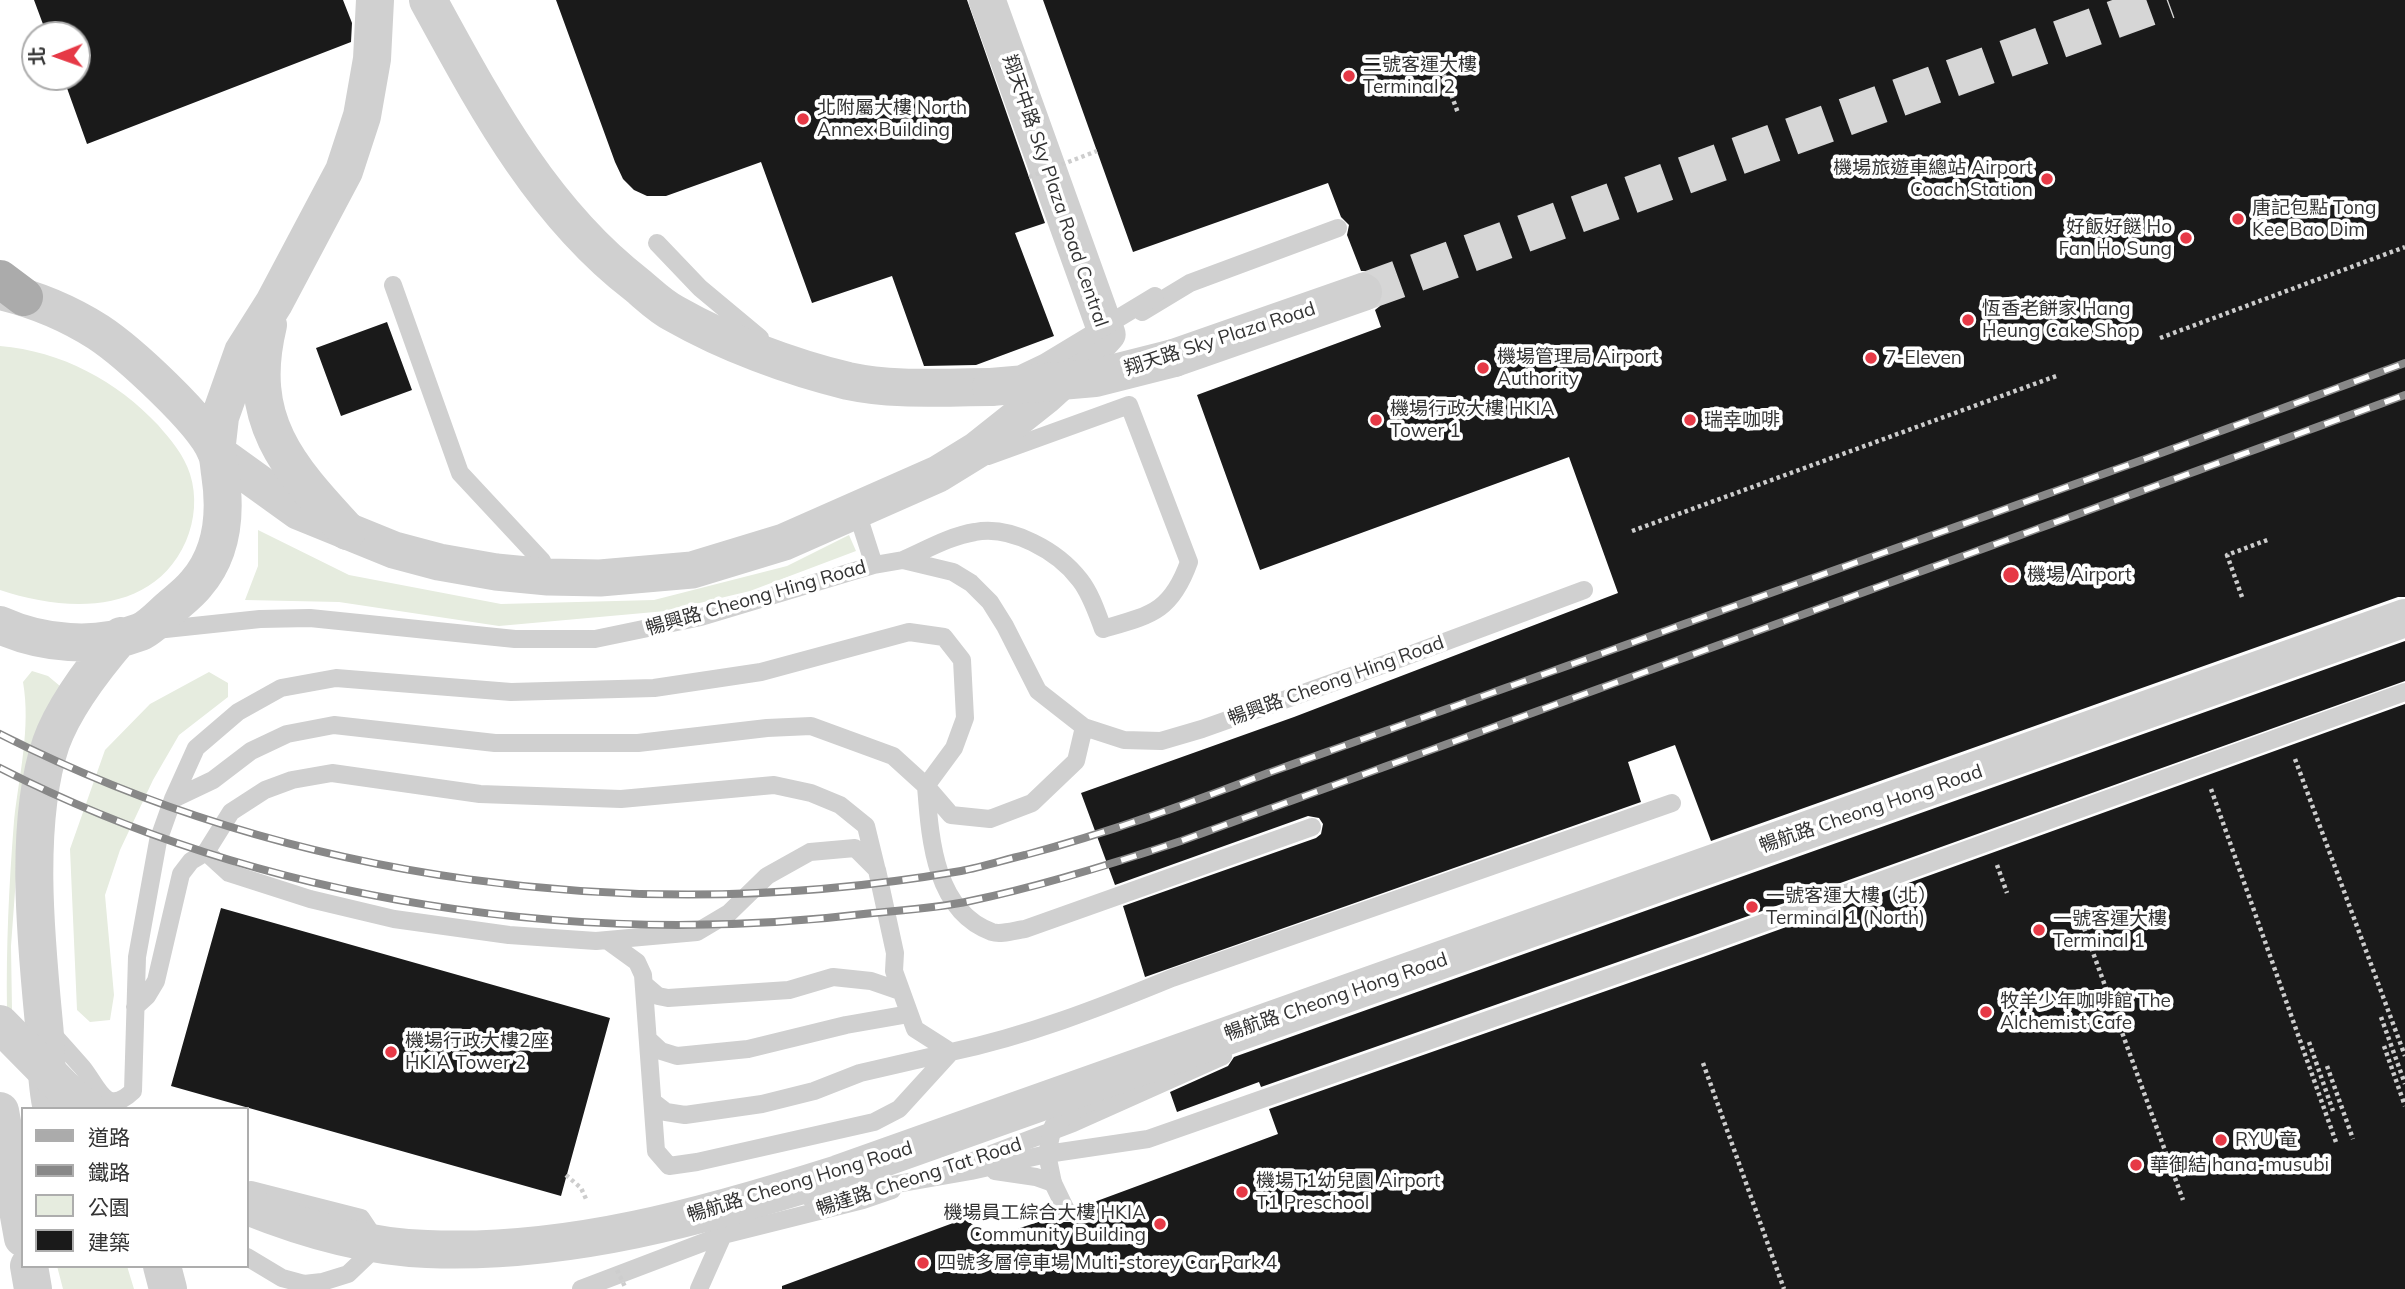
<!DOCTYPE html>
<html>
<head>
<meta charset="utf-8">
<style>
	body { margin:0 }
	#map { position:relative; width:2405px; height:1289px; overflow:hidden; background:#fff; font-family:Mulish,"Noto Sans TC",sans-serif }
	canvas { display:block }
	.legend { position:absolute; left:21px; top:1107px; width:228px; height:161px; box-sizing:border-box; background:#fff; border:2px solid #adadad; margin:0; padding:9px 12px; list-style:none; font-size:21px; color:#333 }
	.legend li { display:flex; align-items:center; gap:14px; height:35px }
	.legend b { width:35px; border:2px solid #adadad }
	.north { position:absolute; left:21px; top:21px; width:70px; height:70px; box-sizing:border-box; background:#fff; border:2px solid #adadad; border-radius:50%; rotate:269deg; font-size:19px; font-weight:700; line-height:28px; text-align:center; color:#333 }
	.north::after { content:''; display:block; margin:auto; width:24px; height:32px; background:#e63946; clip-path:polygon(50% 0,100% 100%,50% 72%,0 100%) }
</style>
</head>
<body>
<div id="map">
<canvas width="2405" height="1289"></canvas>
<ul class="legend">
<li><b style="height:9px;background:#ababab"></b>道路</li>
<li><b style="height:9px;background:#888"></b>鐵路</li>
<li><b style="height:19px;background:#e6ecdf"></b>公園</li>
<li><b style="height:19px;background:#1a1a1a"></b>建築</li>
</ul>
<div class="north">北</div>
</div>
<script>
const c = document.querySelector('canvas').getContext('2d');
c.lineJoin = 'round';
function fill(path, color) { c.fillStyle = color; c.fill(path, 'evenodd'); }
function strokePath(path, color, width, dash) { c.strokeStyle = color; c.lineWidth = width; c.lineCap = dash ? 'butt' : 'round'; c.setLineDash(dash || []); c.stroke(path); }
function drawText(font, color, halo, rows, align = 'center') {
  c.font = font + ' Mulish,"Noto Sans TC",sans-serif'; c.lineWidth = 7; c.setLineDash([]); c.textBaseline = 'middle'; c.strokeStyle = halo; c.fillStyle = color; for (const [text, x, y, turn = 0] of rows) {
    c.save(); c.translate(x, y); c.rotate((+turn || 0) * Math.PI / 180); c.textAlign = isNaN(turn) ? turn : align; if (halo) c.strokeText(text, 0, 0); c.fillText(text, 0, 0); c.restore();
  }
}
fill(new Path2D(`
	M 0,346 C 61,351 117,381 158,425 C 171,440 184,455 190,474 C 197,496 195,520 186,541 C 153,616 66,612 0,590 Z
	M 258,530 L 349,575 L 501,604 L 654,600 L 787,566 L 849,535 L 856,551 L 750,591 L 666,611 L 499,626 L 339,602 L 245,600 L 258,566 Z
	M 32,671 L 48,676 L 60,686 L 20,823 L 11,946 L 12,1010 L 7,1010 C 6,947 9,884 14,821 C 19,775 31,728 23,682 Z
	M 209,672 L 228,683 L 228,697 L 179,735 L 153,780 L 120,850 L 105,895 L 114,995 L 110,1020 L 90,1022 L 77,1010 L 70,849 L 105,750 L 150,704 Z
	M 57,1266 L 127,1266 L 134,1289 L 63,1289 Z`), '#e6ecdf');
fill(new Path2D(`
	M 34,0 L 343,0 L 352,23 L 351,42 L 87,144 L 63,77 L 77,77 L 77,35 L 47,35 Z
	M 556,0 L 967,0 L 1045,223 L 1015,233 L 1054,336 L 976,365 L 924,366 L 892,276 L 812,303 L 761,162 L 666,196 L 647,196 L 634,190 L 623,179 L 615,162 Z
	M 1043,0 L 2405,0 L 2405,597 L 2398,597 L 1711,841 L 1675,745 L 1628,762 L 1641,802 L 1145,977 L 1123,906 L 1316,838 L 1321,834 L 1323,824 L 1319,818 L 1308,816 L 1115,885 L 1081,793 L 1294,717 L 1618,593 L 1569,457 L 1260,570 L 1197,395 L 1381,327 L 1375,310 L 1380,306 L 1384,297 L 1383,284 L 1377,275 L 1368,271 L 1361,271 L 1347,235 L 1349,225 L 1341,217 L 1328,183 L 1133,252 Z
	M 387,322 L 412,390 L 341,416 L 316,348 Z
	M 2405,641 L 2405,681 L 1695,935 L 1261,1087 L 1259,1082 L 1177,1112 L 1170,1092 L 1228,1066 L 1234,1057 Z
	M 2405,704 L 2405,1289 L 782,1289 L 782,1286 L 964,1219 L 993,1237 L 1056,1216 L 1061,1222 L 1071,1222 L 1077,1218 L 1078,1208 L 1278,1134 L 1269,1109 L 1703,957 Z
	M 221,908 L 610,1018 L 561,1196 L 171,1086 Z`), '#1a1a1a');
strokePath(new Path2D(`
	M 1363,292 L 2168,0`), '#d6d6d6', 38, [38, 19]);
strokePath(new Path2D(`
	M 1444,75 L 1458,113
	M 2160,338 L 2405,247
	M 1632,531 L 2059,375
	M 2242,597 L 2227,555 L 2270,539
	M 2084,928 L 2183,1200
	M 2381,1017 L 2405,1084
	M 2309,1042 L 2333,1111
	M 2384,1046 L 2405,1106
	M 1703,1063 L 1784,1289
	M 2327,1066 L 2353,1139`), '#cdcdcd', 4.5, [3.5, 3.5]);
strokePath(new Path2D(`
	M 657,243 L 700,288 L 760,338
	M 393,285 L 460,473 L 542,561 L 548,577
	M 1142,312 L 1190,283 L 1338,228
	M 988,456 L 1129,405
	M 856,509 L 874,565
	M 903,560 C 926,550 950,536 975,532 C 1011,525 1058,551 1080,580 C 1091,594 1097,613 1103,629 C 1151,615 1171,612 1189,562 L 1129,405
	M 156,630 L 260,619 L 310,618 L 515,639 L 595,639 L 701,617 L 874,565 L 903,560 L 953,572 L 971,583 L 990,602 L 1005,626 L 1038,691 L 1084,727 L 1124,740 L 1161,741 L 1202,729 L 1388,663 L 1584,590
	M 926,786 C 930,837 934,911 992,932 C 1001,935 1016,930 1025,929 L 1312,827
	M 173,799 L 213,780 L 251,751 L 287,734 L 334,725 L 495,743 L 638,743 L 767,728 L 811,726 L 893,756 L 926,786 L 951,815 L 990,819 L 1032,803 L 1076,761 L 1084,727
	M 206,852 L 229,873 L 310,899 L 394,919 L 509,935 L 596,941 L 697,932 L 729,913 L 767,876 L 810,852 L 855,848 L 877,870 L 895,953 L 894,971 L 915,1029 L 951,1052 C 1027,1036 1099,1008 1172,978 L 1672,803
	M 608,941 L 637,962 L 643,975 L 656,1151 L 669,1166 L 697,1162 L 874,1122 L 899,1109 L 951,1052
	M 644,984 L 658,996 L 668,998 L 789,990 L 833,977 L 871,981 L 900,991
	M 135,1007 L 147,996 L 156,981 L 181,874 L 191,861 L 206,852 L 231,812 L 265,790 L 292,780 L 332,773 L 480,794 L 621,799 L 774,785 L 811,793 L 840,805 L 866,826 L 876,867
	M 49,1030 C 60,1042 71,1055 82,1067 C 98,1086 105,1118 133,1091 L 137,957 L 158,841 L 173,799 L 196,748 L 238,712 L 281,688 L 336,678 L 511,692 L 654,688 L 761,672 L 909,632 L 944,637 L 962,660 L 965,718 L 954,748 L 926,786
	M 648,1039 L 661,1051 L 677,1056 L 748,1049 L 846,1025 L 909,1014
	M 653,1102 L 666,1112 L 685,1115 L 762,1104 L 814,1091 L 860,1073 L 951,1052
	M 1047,1154 L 1053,1183 L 1067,1212
	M 952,1169 L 1073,1123 L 1223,1056
	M 247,1257 L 282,1278 L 304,1284 L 322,1282 L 348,1274 L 370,1253 L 371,1233 L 361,1218 L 251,1190
	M 581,1289 L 723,1235 L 863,1200 L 892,1190
	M 699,1289 L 723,1235`), '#d0d0d0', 18);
strokePath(new Path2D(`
	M 216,452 L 298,511 L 394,550 L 439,562 L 496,572 L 548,577 L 600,578 L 692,570 L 784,542 L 938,474 L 977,450 L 1045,396 L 1078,366 L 1107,334 L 987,0`), '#d0d0d0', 37);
strokePath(new Path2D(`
	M 428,0 C 485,104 541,211 637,285 C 649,295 661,307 675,314 C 726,343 790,367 848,381 C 894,391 944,387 991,387
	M 0,291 C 34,299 68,313 98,332 C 127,351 204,421 216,452 C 219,458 219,467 220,473 C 226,511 223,553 196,584 C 189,593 178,601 169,609 C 161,616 150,628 140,632 C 96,649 42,644 0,625
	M 268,325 C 245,420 287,466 347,531
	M 1174,358 L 1363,292
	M 216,452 L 220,417 L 243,352 L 274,303 L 344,171 L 362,116 L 372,59 L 375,0
	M 52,1109 C 45,1081 47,1052 44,1024 C 36,941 24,823 51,743 C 64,707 96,665 121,636
	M 0,1111 L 23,1238
	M 29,1266 L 33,1289
	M 162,1266 L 168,1289`), '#d0d0d0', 38);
strokePath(new Path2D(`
	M 0,279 L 24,297`), '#ababab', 38);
const rail = new Path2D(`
	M 0,734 C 294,883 637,927 961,871 C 982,867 1004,860 1025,855 C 1108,833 1187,804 1268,773 L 2145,459 L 2405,363
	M 0,768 C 264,903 580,949 873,913 C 905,910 938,908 970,901 C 1042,886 1112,864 1181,841 L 2405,395`);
strokePath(rail, '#888', 8);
strokePath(rail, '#fff', 5, [16]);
strokePath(new Path2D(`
	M 1029,177 L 1097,151
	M 2295,759 L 2405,1056
	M 2211,789 L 2337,1145
	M 1997,865 L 2007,893
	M 566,1175 L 581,1188 L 587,1201
	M 617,1270 L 626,1289`), '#cdcdcd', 4.5, [3.5, 3.5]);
strokePath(new Path2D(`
	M 1023,373 L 1044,363 L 1155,296
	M 1047,1154 L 1053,1126 L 1069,1113 L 1094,1100
	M 995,1171 L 1036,1177 L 1053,1183
	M 811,1199 L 971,1171 L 1047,1154 L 1148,1139 L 1699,946 L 2405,692`), '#d0d0d0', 18);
strokePath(new Path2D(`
	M 991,387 L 1095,378 L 1174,358
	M 0,1024 L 66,1091 L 87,1109
	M 247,1206 C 304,1229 366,1247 427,1249 C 568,1255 705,1216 838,1174 L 2405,618`), '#d0d0d0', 38);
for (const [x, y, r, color] of [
	[1349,76,7,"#e63946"],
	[803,119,7,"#e63946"],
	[2047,179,7,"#e63946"],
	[2238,219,7,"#e63946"],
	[2186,238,7,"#e63946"],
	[1968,320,7,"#e63946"],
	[1871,358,7,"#e63946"],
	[1483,368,7,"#e63946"],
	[1376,420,7,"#e63946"],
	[1690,420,7,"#e63946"],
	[2011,575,9,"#e63946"],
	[1752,907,7,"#e63946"],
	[2039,930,7,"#e63946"],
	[1986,1012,7,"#e63946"],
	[391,1052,7,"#e63946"],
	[2221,1140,7,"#e63946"],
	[2136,1165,7,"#e63946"],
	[1242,1192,7,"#e63946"],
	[1160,1224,7,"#e63946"],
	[923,1263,7,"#e63946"]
]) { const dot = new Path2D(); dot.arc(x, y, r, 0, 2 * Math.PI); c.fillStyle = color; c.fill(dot); strokePath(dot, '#fff', 2.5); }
drawText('19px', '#333', '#fff', [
	["二號客運大樓",1363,65],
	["Terminal 2",1363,87],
	["北附屬大樓 North",817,108],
	["Annex Building",817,130],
	["機場旅遊車總站 Airport",2033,168,"right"],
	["Coach Station",2033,190,"right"],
	["唐記包點 Tong",2252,208],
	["Kee Bao Dim",2252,230],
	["好飯好餸 Ho",2172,227,"right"],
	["Fan Ho Sung",2172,249,"right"],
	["恆香老餅家 Hang",1982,309],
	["Heung Cake Shop",1982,331],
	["機場管理局 Airport",1497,357],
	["Authority",1497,379],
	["7-Eleven",1885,358],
	["機場行政大樓 HKIA",1390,409],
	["Tower 1",1390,431],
	["瑞幸咖啡",1704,420],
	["機場 Airport",2027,575],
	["一號客運大樓（北）",1766,896],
	["Terminal 1 (North)",1766,918],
	["一號客運大樓",2053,919],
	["Terminal 1",2053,941],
	["牧羊少年咖啡館 The",2000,1001],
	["Alchemist Cafe",2000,1023],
	["機場行政大樓2座",405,1041],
	["HKIA Tower 2",405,1063],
	["RYU 竜",2235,1140],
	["華御結 hana-musubi",2150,1165],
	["機場T1幼兒園 Airport",1256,1181],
	["T1 Preschool",1256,1203],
	["機場員工綜合大樓 HKIA",1146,1213,"right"],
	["Community Building",1146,1235,"right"],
	["四號多層停車場 Multi-storey Car Park 4",937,1263]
], 'left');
drawText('19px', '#333', '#fff', [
	["翔天中路 Sky Plaza Road Central",1055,191,71],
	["翔天路 Sky Plaza Road",1220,339,-18],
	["暢興路 Cheong Hing Road",756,598,-16],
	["暢興路 Cheong Hing Road",1336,681,-20],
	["暢航路 Cheong Hong Road",1871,809,-19],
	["暢航路 Cheong Hong Road",1336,997,-19],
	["暢達路 Cheong Tat Road",919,1177,-18],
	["暢航路 Cheong Hong Road",800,1182,-17]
]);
</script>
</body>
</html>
